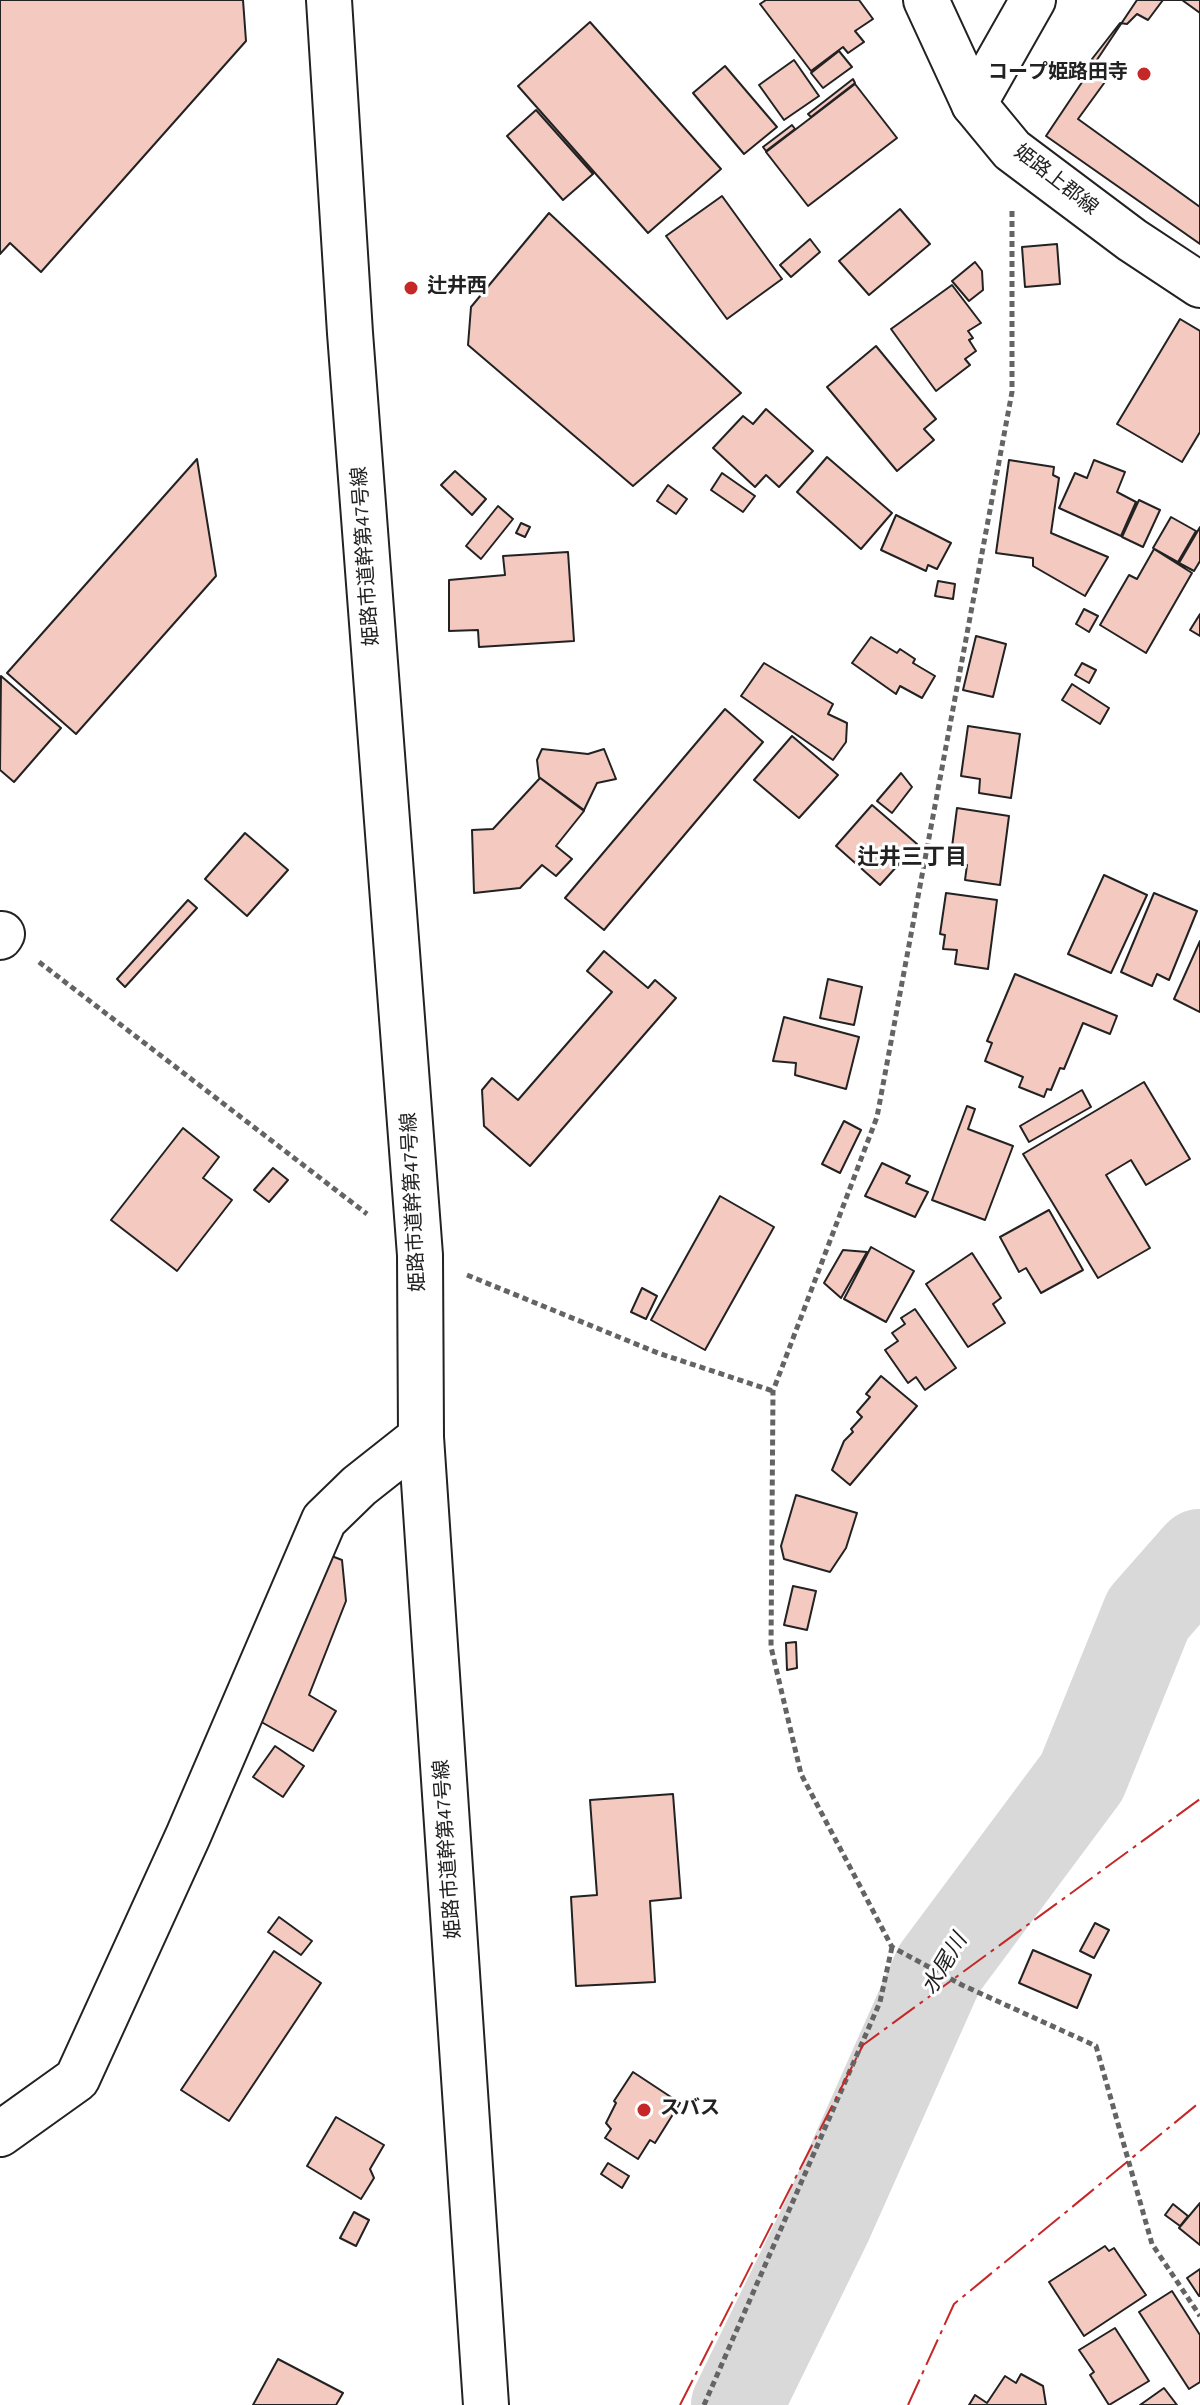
<!DOCTYPE html>
<html>
<head>
<meta charset="utf-8">
<style>
	body { margin:0 }
	canvas { display:block; background:#fff }
</style>
</head>
<body>
<canvas width="1200" height="2405"></canvas>
<script>
const c = document.querySelector('canvas').getContext('2d');
c.lineJoin = 'round';
function strokePath(path, color, width, dash) { c.strokeStyle = color; c.lineWidth = width; c.lineCap = dash ? 'butt' : 'round'; c.setLineDash(dash || []); c.stroke(path); }
function fill(path, color) { c.fillStyle = color; c.fill(path, 'evenodd'); }
function drawText(font, color, halo, rows, align = 'center') {
  c.font = font + ' "Source Sans 3","Noto Sans JP",sans-serif'; c.lineWidth = 6; c.setLineDash([]); c.textBaseline = 'middle'; c.strokeStyle = halo; c.fillStyle = color; for (const [text, x, y, turn = 0] of rows) {
    c.save(); c.translate(x, y); c.rotate((+turn || 0) * Math.PI / 180); c.textAlign = isNaN(turn) ? turn : align; if (halo) c.strokeText(text, 0, 0); c.fillText(text, 0, 0); c.restore();
  }
}
strokePath(new Path2D(`
	M 737,2405 L 826,2223 L 939,1969 L 1082,1777 L 1148,1614 L 1200,1555`), '#d9d9d9', 92);
const building = new Path2D(`
	M 0,0 L 243,0 L 246,41 L 41,272 L 10,243 L 0,254 Z
	M 766,0 L 859,0 L 873,19 L 855,31 L 864,42 L 848,53 L 843,47 L 811,71 L 760,4 Z
	M 1137,0 L 1182,0 L 1200,13 L 1200,244 L 1046,136 Z
	M 1163,0 L 1200,0 L 1200,207 L 1078,119 L 1110,75 L 1092,59 L 1120,23 L 1127,24 L 1137,14 L 1148,20 Z
	M 590,22 L 721,169 L 648,233 L 518,86 Z
	M 839,51 L 852,67 L 823,88 L 811,73 Z
	M 794,60 L 819,96 L 784,120 L 759,85 Z
	M 725,66 L 777,127 L 744,154 L 693,93 Z
	M 853,79 L 855,83 L 811,117 L 808,114 Z
	M 855,84 L 897,138 L 808,206 L 766,152 Z
	M 536,110 L 593,174 L 563,200 L 507,136 Z
	M 792,125 L 795,129 L 766,151 L 763,147 Z
	M 722,196 L 782,279 L 727,319 L 666,236 Z
	M 900,209 L 930,244 L 869,295 L 839,261 Z
	M 549,213 L 741,393 L 633,486 L 468,345 L 471,307 Z
	M 810,239 L 820,252 L 791,277 L 780,265 Z
	M 1057,244 L 1060,284 L 1025,287 L 1022,247 Z
	M 975,262 L 982,271 L 983,290 L 969,301 L 952,281 Z
	M 952,285 L 981,323 L 968,331 L 973,338 L 969,340 L 976,351 L 965,359 L 970,365 L 936,391 L 891,329 Z
	M 1180,319 L 1200,331 L 1200,432 L 1182,462 L 1117,424 Z
	M 876,346 L 936,419 L 924,429 L 934,440 L 897,471 L 827,387 Z
	M 766,409 L 813,451 L 779,487 L 766,475 L 755,487 L 713,448 L 743,416 L 753,424 Z
	M 827,457 L 892,513 L 861,549 L 797,492 Z
	M 197,459 L 216,576 L 76,734 L 7,673 Z
	M 1009,460 L 1054,467 L 1053,475 L 1059,478 L 1051,533 L 1108,557 L 1085,596 L 1033,566 L 1033,558 L 996,553 Z
	M 1094,460 L 1125,472 L 1117,492 L 1136,502 L 1121,536 L 1059,508 L 1075,473 L 1087,478 Z
	M 455,471 L 486,499 L 472,515 L 441,485 Z
	M 722,473 L 755,496 L 743,512 L 711,490 Z
	M 668,485 L 687,499 L 676,514 L 657,501 Z
	M 1139,500 L 1160,510 L 1143,547 L 1122,537 Z
	M 498,506 L 513,519 L 481,559 L 466,546 Z
	M 896,515 L 951,543 L 937,569 L 928,565 L 926,571 L 881,550 Z
	M 1171,517 L 1196,531 L 1178,562 L 1153,548 Z
	M 521,523 L 530,527 L 525,537 L 516,533 Z
	M 1200,527 L 1200,561 L 1194,571 L 1179,563 Z
	M 1154,549 L 1192,573 L 1146,653 L 1100,625 L 1129,575 L 1137,579 Z
	M 568,552 L 574,641 L 479,647 L 478,630 L 449,631 L 449,580 L 505,575 L 503,556 Z
	M 938,581 L 955,584 L 953,599 L 935,596 Z
	M 1084,609 L 1098,616 L 1089,632 L 1076,624 Z
	M 1200,614 L 1200,636 L 1190,630 Z
	M 976,636 L 1006,644 L 993,697 L 963,690 Z
	M 871,637 L 897,653 L 900,649 L 915,659 L 913,663 L 935,676 L 922,698 L 900,686 L 896,694 L 852,663 Z
	M 764,663 L 833,704 L 828,714 L 847,723 L 846,742 L 833,760 L 741,696 Z
	M 1082,663 L 1096,670 L 1089,683 L 1075,675 Z
	M 1,676 L 61,728 L 14,782 L 0,770 Z
	M 1072,684 L 1109,708 L 1100,724 L 1062,700 Z
	M 725,709 L 763,742 L 604,930 L 565,898 Z
	M 968,726 L 1020,734 L 1011,798 L 979,793 L 980,779 L 961,776 Z
	M 792,736 L 838,775 L 799,818 L 754,780 Z
	M 542,749 L 588,754 L 604,749 L 616,779 L 597,783 L 584,810 L 539,777 L 537,760 Z
	M 901,773 L 912,787 L 892,813 L 877,801 Z
	M 540,778 L 584,811 L 556,846 L 572,859 L 556,876 L 542,865 L 520,888 L 474,893 L 472,830 L 493,829 Z
	M 872,805 L 917,844 L 880,885 L 836,846 Z
	M 957,808 L 1009,816 L 1000,885 L 965,880 L 967,865 L 952,863 L 955,847 L 952,847 Z
	M 245,833 L 288,870 L 247,916 L 205,879 Z
	M 1104,875 L 1147,895 L 1111,973 L 1068,954 Z
	M 946,893 L 997,900 L 988,969 L 955,964 L 957,950 L 943,949 L 945,935 L 940,934 Z
	M 1154,893 L 1197,911 L 1169,980 L 1157,974 L 1152,986 L 1121,972 Z
	M 188,900 L 197,908 L 125,987 L 117,979 Z
	M 1200,941 L 1200,1012 L 1174,999 Z
	M 604,951 L 648,988 L 655,980 L 676,998 L 530,1166 L 484,1126 L 482,1090 L 492,1078 L 518,1100 L 612,992 L 587,971 Z
	M 1015,974 L 1117,1016 L 1110,1034 L 1083,1023 L 1064,1069 L 1060,1068 L 1051,1090 L 1047,1089 L 1044,1097 L 1019,1087 L 1023,1077 L 985,1061 L 992,1043 L 987,1041 Z
	M 828,979 L 862,987 L 854,1025 L 820,1018 Z
	M 784,1017 L 859,1037 L 846,1089 L 795,1075 L 796,1063 L 773,1061 Z
	M 1144,1082 L 1190,1159 L 1146,1185 L 1131,1160 L 1106,1175 L 1150,1248 L 1098,1278 L 1023,1154 Z
	M 1082,1090 L 1091,1107 L 1029,1142 L 1020,1126 Z
	M 967,1106 L 975,1109 L 968,1129 L 1013,1146 L 985,1220 L 932,1200 Z
	M 844,1121 L 861,1130 L 840,1173 L 822,1164 Z
	M 183,1128 L 219,1157 L 203,1178 L 232,1200 L 177,1271 L 111,1220 Z
	M 882,1163 L 910,1176 L 906,1183 L 928,1192 L 915,1217 L 865,1196 Z
	M 273,1168 L 288,1180 L 269,1202 L 254,1190 Z
	M 720,1196 L 774,1227 L 705,1350 L 651,1320 Z
	M 1049,1210 L 1083,1270 L 1041,1293 L 1026,1268 L 1019,1272 L 1000,1237 Z
	M 871,1247 L 914,1271 L 886,1322 L 844,1299 Z
	M 843,1250 L 867,1252 L 841,1298 L 824,1283 Z
	M 972,1253 L 1001,1298 L 993,1304 L 1005,1323 L 968,1347 L 926,1284 Z
	M 642,1288 L 657,1296 L 646,1319 L 631,1312 Z
	M 915,1309 L 956,1368 L 925,1390 L 916,1377 L 908,1383 L 885,1350 L 898,1341 L 892,1333 L 905,1324 L 901,1318 Z
	M 881,1376 L 917,1406 L 850,1485 L 832,1470 L 844,1441 L 853,1432 L 851,1429 L 862,1417 L 857,1412 L 870,1397 L 866,1394 Z
	M 796,1495 L 857,1513 L 846,1548 L 830,1572 L 784,1559 L 781,1546 Z
	M 321,1552 L 342,1560 L 346,1601 L 309,1695 L 336,1711 L 313,1751 L 256,1719 Z
	M 793,1586 L 816,1591 L 807,1630 L 784,1625 Z
	M 796,1642 L 797,1668 L 787,1670 L 786,1643 Z
	M 275,1746 L 304,1766 L 283,1797 L 253,1777 Z
	M 673,1794 L 681,1898 L 650,1901 L 655,1982 L 576,1986 L 571,1897 L 597,1895 L 590,1800 Z
	M 279,1917 L 312,1941 L 301,1955 L 268,1932 Z
	M 1095,1923 L 1109,1930 L 1094,1958 L 1080,1951 Z
	M 1033,1950 L 1091,1975 L 1077,2008 L 1019,1983 Z
	M 274,1951 L 321,1983 L 229,2121 L 181,2090 Z
	M 633,2072 L 680,2103 L 655,2143 L 650,2140 L 638,2159 L 605,2138 L 611,2129 L 606,2123 L 616,2103 L 614,2101 Z
	M 336,2117 L 384,2145 L 370,2169 L 374,2178 L 361,2199 L 307,2166 Z
	M 608,2163 L 629,2176 L 622,2188 L 601,2174 Z
	M 1200,2203 L 1200,2245 L 1179,2228 Z
	M 1173,2204 L 1188,2216 L 1180,2226 L 1165,2215 Z
	M 354,2212 L 369,2220 L 356,2246 L 340,2238 Z
	M 1105,2246 L 1109,2251 L 1114,2248 L 1146,2295 L 1084,2336 L 1049,2282 Z
	M 1200,2269 L 1200,2296 L 1199,2296 L 1187,2278 Z
	M 1172,2291 L 1200,2335 L 1200,2382 L 1189,2389 L 1139,2312 Z
	M 1115,2328 L 1149,2381 L 1109,2405 L 1090,2375 L 1094,2372 L 1079,2350 Z
	M 278,2359 L 343,2393 L 336,2405 L 253,2405 Z
	M 1021,2374 L 1043,2386 L 1046,2405 L 969,2405 L 975,2395 L 987,2403 L 1005,2376 L 1016,2383 Z
	M 1164,2388 L 1177,2405 L 1140,2405 Z`);
fill(building, '#f3c9c0');
strokePath(building, '#222', 2);
const minor = new Path2D(`
	M 329,0 L 350,333 L 420,1255 L 421,1437 L 486,2405
	M 974,104 L 1033,0
	M 0,937 L 2,934
	M 0,2134 L 77,2079 L 188,1836 L 324,1520 L 359,1486 L 421,1437`);
const major = new Path2D(`
	M 926,0 L 974,104 L 1012,150 L 1132,240 L 1200,285`);
strokePath(minor, '#222', 48);
strokePath(major, '#222', 48);
strokePath(new Path2D(`
	M 1012,211 L 1012,392 L 877,1117 L 773,1391 L 771,1647 L 801,1774 L 892,1947 L 962,1985 L 1096,2046 L 1152,2244 L 1200,2316
	M 39,962 L 367,1214
	M 467,1275 L 658,1353 L 773,1391
	M 704,2405 L 880,2002 L 892,1947`), '#646464', 5, [6, 4]);
strokePath(minor, '#fff', 44);
strokePath(major, '#fff', 44);
strokePath(new Path2D(`
	M 680,2405 L 863,2045 L 1200,1799
	M 908,2405 L 954,2304 L 1200,2102`), '#c62828', 2, [28, 6, 4, 6]);
for (const [x, y, r, color] of [
	[1144,74,8,"#c62828"],
	[411,288,8,"#c62828"],
	[644,2110,8,"#c62828"]
]) { const dot = new Path2D(); dot.arc(x, y, r, 0, 2 * Math.PI); c.fillStyle = color; c.fill(dot); strokePath(dot, '#fff', 3); }
drawText('bold 20px', '#222', '#fff', [
	["コープ姫路田寺",1128,74,"right"],
	["辻井西",427,288],
	["スバス",660,2110]
], 'left');
drawText('20px', '#222', '#fff', [
	["姫路上郡線",1055,181,38],
	["姫路市道幹第47号線",367,556,-94],
	["姫路市道幹第47号線",415,1202,-93],
	["姫路市道幹第47号線",449,1849,-94]
]);
drawText('bold 22px', '#222', '#fff', [
	["辻井三丁目",912,859]
]);
drawText('italic 22px', '#222', '#fff', [
	["水尾川",946,1965,-59]
]);
</script>
</body>
</html>
